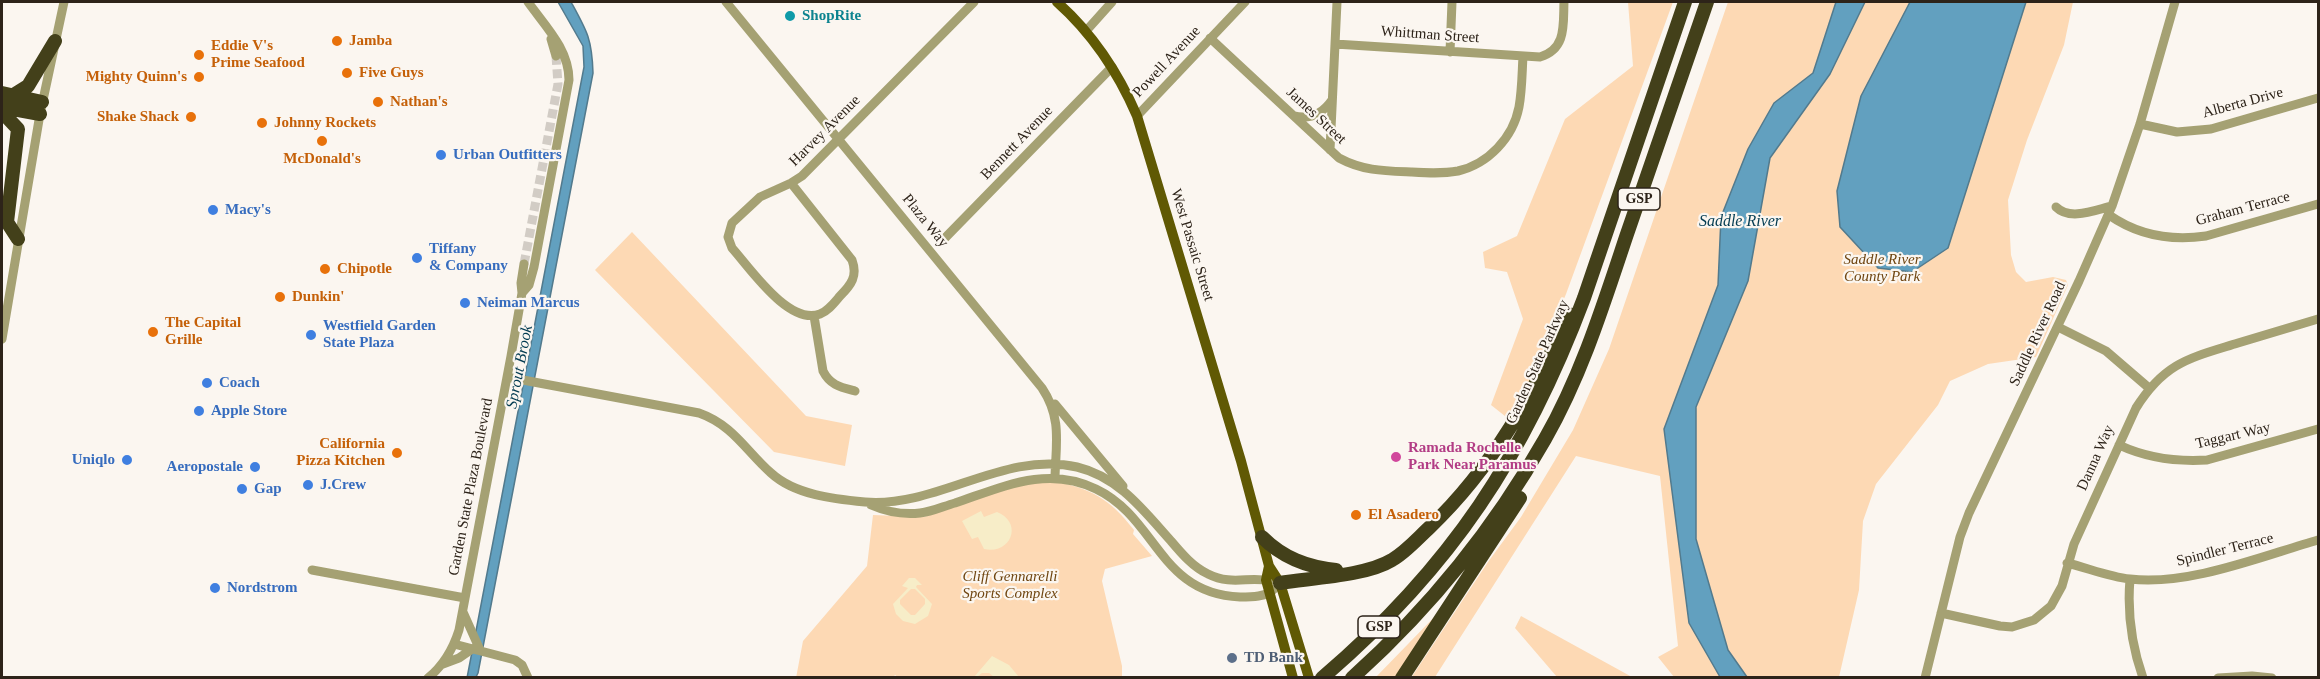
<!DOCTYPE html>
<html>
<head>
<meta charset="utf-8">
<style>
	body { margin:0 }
	#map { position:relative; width:2320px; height:679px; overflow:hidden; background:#fbf6f0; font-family:"Times New Roman",serif }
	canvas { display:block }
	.frame { position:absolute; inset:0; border:3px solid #2d2319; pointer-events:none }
</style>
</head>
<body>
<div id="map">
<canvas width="2320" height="679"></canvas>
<div class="frame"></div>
</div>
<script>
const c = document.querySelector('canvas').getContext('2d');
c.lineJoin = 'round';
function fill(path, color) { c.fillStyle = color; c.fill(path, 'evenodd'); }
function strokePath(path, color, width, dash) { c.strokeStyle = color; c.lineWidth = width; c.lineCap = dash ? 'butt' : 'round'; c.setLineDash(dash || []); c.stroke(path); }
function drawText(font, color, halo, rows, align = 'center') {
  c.font = font + ' "Times New Roman",serif'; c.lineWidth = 4.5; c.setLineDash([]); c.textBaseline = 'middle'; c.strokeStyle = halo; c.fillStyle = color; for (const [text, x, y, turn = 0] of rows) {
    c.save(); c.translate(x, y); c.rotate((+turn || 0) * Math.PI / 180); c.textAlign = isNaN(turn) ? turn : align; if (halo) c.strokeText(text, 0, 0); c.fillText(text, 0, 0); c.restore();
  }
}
fill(new Path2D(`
	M 1628,2 L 1673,2 L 1566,294 L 1521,401 L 1510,420 L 1491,405 L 1523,319 L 1507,272 L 1485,268 L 1483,252 L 1517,236 L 1565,119 L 1633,66 Z
	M 1728,2 L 1836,2 L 1813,73 L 1774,103 L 1748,149 L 1721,217 L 1718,285 L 1664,429 L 1689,623 L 1720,677 L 1674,677 L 1658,657 L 1678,646 L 1660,476 L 1576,456 L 1435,677 L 1411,678 L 1488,562 L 1521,517 L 1573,430 L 1609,349 Z
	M 1865,2 L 2073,2 L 2064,45 L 2027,140 L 2008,200 L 2011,255 L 2016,272 L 2026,282 L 2053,277 L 2066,280 L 2068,285 L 2036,357 L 1988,364 L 1950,381 L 1938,405 L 1876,484 L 1863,521 L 1859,590 L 1839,677 L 1747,677 L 1728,650 L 1696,539 L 1696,407 L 1748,281 L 1770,158 L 1830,74 Z
	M 632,232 L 806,416 L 852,425 L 845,466 L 774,452 L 595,270 Z
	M 1052,481 C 1091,488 1110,499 1134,530 L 1133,534 L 1152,556 L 1105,569 L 1102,581 L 1122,666 L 1122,677 L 899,678 L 895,675 L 893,678 L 796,678 L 803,641 L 867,566 L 873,515 L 924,517 L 1022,484 Z
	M 1442,609 L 1398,677 L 1375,678 Z
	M 1521,616 L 1632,677 L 1557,677 L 1515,628 Z`), '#fdd9b4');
fill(new Path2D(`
	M 981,511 L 984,517 L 997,512 C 1023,522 1012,555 984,549 L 978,537 L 972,539 L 962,521 Z
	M 909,578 L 915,578 L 922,585 L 917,585 L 916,587 L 932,604 L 928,616 L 915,624 L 903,621 L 896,614 L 893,604 L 908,588 L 902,586 ZM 911,589 L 915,589 L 925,599 L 925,604 L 915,615 L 911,615 L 900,604 L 900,600 Z
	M 992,656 L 1009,665 L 1019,677 L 994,677 L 989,673 L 982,673 L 977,677 L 974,677 Z`), '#f7edc8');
const water = new Path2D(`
	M 558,2 L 571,2 C 587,31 592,39 593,73 L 478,673 L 476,677 L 467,678 L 584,67 L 583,46 Z
	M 1836,2 L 1865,2 L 1830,74 L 1770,158 L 1748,281 L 1696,407 L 1696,539 L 1728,650 L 1747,677 L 1720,677 L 1689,623 L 1664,429 L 1718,285 L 1721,217 L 1748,149 L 1774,103 L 1813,73 Z
	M 1910,2 L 2026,2 L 1948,248 L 1912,272 L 1878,268 L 1840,227 L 1837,191 L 1861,96 Z`);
fill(water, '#62a0bf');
strokePath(water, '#527a8d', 1.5);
strokePath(new Path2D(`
	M 524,264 L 558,84 L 556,56`), '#d2ccc5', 9, [9, 4.5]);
strokePath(new Path2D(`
	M 726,2 L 1042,388 C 1062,418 1056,443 1055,477
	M 1086,31 L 1112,2
	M 1210,38 L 1339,158 C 1363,171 1385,171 1411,172 C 1427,173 1442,174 1458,171 C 1488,164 1513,138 1519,107 C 1522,91 1522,73 1523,56
	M 551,39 L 556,56
	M 1335,44 L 1540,57 C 1567,49 1563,24 1564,2
	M 1450,52 L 1452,2
	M 1137,116 L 1245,2
	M 1294,116 C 1311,120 1323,113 1332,100
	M 2140,124 L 2177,132 L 2211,129 L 2318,98
	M 1330,150 L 1337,2
	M 791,183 L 852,260 C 858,276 851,285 840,296 C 834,303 828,311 820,314 C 789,326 750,268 732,248 L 728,237 L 732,223 L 760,197 L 791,183 L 802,176 L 974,2
	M 2056,207 C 2070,221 2095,210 2112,206
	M 2109,215 C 2139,236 2171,241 2206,236 L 2318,204
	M 944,239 L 1112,67
	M 522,293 L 529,285 L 534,267 L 569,80 C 569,49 545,26 528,2
	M 814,316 L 823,371 C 830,385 840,387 855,391
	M 2058,327 L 2106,351 L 2149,388
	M 2,339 L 40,114 L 64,2
	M 507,377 L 699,413 C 733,425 746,451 771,473 C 795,495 834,499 865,502 C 938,508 1004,450 1077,467 C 1119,477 1144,511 1171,541 C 1182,554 1193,567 1208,574 C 1232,586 1249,576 1270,581
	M 1055,404 L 1123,486
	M 2119,445 C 2147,458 2175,462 2207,460 L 2318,429
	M 871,505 C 887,512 902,515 920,513 C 932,512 944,506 955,503 C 1003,487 1047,465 1096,489 C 1157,518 1159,594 1240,597 C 1251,597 1267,597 1274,589
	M 2067,563 C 2088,568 2109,577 2130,579 C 2189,586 2262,556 2318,540
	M 312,570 L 465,598
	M 2130,579 C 2127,614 2131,644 2143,678
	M 463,612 L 480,650
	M 1941,613 L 2000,626 L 2012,627 L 2034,620 L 2051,606 L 2062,586 L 2074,544 L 2136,408 C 2165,362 2190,358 2238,343 C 2265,335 2292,327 2318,319
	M 454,644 L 515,660 L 522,665 L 528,678
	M 443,664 L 459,658 L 472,649
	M 428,678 C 444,665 453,649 459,630 L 511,356 L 522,293 L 521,283 L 524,264
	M 1925,678 L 1960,537 L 1969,513 L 2079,281 L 2112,206 L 2140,124 L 2175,2
	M 2218,678 L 2252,676 L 2272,678`), '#a5a173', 9);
strokePath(new Path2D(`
	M 1057,2 C 1093,34 1118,72 1137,116 L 1241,461 L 1269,566 L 1280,583 L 1309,678
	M 1269,566 L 1266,580 L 1293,678`), '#605904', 10);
strokePath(new Path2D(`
	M 2,93 L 42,102
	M 12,96 L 28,86 L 55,41
	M 2,107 L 40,114
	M 2,112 L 18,129 L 7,222 L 18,239
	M 1262,537 C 1283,558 1307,567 1336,570
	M 1280,583 C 1311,578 1366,576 1392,560 C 1406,552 1418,538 1430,527 C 1492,468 1535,392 1569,314
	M 1322,678 C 1451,568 1525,455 1584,298 L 1685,2
	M 1352,678 C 1429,609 1494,529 1545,439 C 1581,376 1603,306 1626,237 C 1653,159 1680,80 1707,2
	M 1402,678 L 1520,498`), '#43401a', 14);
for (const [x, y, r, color] of [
	[790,16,6,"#0f9aa8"],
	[337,41,6,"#e8710a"],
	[199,55,6,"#e8710a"],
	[347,73,6,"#e8710a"],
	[199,77,6,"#e8710a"],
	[378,102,6,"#e8710a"],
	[191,117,6,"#e8710a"],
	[262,123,6,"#e8710a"],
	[322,141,6,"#e8710a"],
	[441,155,6,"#3f7fe0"],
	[213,210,6,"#3f7fe0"],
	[417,258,6,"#3f7fe0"],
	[325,269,6,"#e8710a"],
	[280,297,6,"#e8710a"],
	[465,303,6,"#3f7fe0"],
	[153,332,6,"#e8710a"],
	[311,335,6,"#3f7fe0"],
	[207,383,6,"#3f7fe0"],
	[199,411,6,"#3f7fe0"],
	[397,453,6,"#e8710a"],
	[1396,457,6,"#d1479c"],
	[127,460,6,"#3f7fe0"],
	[255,467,6,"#3f7fe0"],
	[308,485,6,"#3f7fe0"],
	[242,489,6,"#3f7fe0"],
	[1356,515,6,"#e8710a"],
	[215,588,6,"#3f7fe0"],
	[1232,658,6,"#5c6f8a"]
]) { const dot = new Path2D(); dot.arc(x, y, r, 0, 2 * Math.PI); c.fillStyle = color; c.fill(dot); strokePath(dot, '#fbf6f0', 2); }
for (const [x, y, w] of [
	[1639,199,42],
	[1379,627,42]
]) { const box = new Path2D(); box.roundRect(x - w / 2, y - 11, w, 22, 4.5); c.fillStyle = '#fbf6f0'; c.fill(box); strokePath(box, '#2d2319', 1.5); }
drawText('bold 14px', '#2d2319', null, [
	["GSP",1639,199],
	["GSP",1379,627]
]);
drawText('bold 15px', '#0d838f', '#fbf6f0', [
	["ShopRite",802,16]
], 'left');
drawText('15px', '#2d2319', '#fbf6f0', [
	["Whittman Street",1430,35,4],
	["Powell Avenue",1167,62,-47],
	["Alberta Drive",2243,103,-15],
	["James Street",1316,116,43],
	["Harvey Avenue",825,131,-45],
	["Bennett Avenue",1017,143,-46],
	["Graham Terrace",2243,209,-15],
	["Plaza Way",925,221,51],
	["West Passaic Street",1192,245,73],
	["Saddle River Road",2038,334,-65],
	["Garden State Parkway",1538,362,-66],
	["Taggart Way",2233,436,-13],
	["Danna Way",2096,458,-66],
	["Garden State Plaza Boulevard",471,487,-79],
	["Spindler Terrace",2225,550,-14]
]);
drawText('bold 15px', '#c56008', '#fbf6f0', [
	["Jamba",349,41],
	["Eddie V's",211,46],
	["Prime Seafood",211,63],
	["Five Guys",359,73],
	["Mighty Quinn's",187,77,"right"],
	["Nathan's",390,102],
	["Shake Shack",179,117,"right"],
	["Johnny Rockets",274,123],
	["McDonald's",322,159,"center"],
	["Chipotle",337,269],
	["Dunkin'",292,297],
	["The Capital",165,323],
	["Grille",165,340],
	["California",385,444,"right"],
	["Pizza Kitchen",385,461,"right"],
	["El Asadero",1368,515]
], 'left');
drawText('bold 15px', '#366cbe', '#fbf6f0', [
	["Urban Outfitters",453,155],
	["Macy's",225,210],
	["Tiffany",429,249],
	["& Company",429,266],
	["Neiman Marcus",477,303],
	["Westfield Garden",323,326],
	["State Plaza",323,343],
	["Coach",219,383],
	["Apple Store",211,411],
	["Uniqlo",115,460,"right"],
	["Aeropostale",243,467,"right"],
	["J.Crew",320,485],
	["Gap",254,489],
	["Nordstrom",227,588]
], 'left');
drawText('italic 15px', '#704611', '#fbf6f0', [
	["Saddle River",1882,260],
	["County Park",1882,277],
	["Cliff Gennarelli",1010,577],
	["Sports Complex",1010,594]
]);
drawText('bold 15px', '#b23c85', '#fbf6f0', [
	["Ramada Rochelle",1408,448],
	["Park Near Paramus",1408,465]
], 'left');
drawText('bold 15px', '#4e5e75', '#fbf6f0', [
	["TD Bank",1244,658]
], 'left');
drawText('italic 16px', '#043c52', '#fbf6f0', [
	["Saddle River",1740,222],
	["Sprout Brook",520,367,-79]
]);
</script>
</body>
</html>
